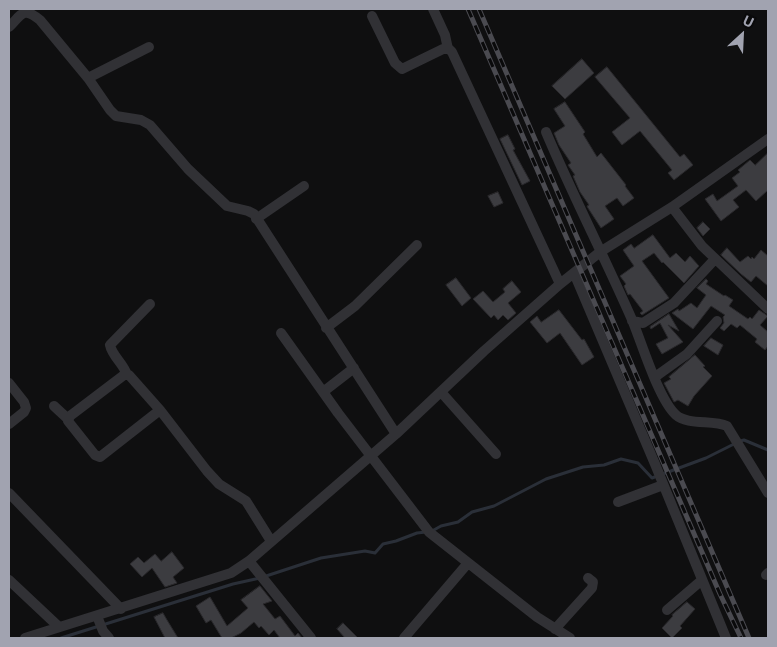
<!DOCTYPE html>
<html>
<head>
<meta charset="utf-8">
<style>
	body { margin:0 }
	#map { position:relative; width:777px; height:647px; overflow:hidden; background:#0f0f10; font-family:"Open Sans",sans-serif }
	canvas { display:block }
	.frame { position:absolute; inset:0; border:10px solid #a1a3b0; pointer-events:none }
	.north { position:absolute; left:717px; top:10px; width:50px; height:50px; -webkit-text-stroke:4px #0a0a0b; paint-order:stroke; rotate:25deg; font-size:14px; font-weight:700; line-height:20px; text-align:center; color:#a1a3b0 }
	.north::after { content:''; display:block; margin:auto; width:18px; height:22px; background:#a1a3b0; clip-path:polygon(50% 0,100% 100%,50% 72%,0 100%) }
</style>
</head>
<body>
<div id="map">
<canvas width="777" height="647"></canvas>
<div class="frame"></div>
<div class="north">U</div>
</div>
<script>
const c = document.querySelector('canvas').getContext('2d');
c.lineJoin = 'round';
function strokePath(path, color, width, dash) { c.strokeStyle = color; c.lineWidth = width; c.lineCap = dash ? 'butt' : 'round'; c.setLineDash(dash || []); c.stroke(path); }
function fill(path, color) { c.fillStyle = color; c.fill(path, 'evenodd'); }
strokePath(new Path2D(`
	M 740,441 L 744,440 L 768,450
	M 432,531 L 441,526 L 458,522 L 472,512 L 494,506 L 546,479 L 583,467 L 604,465 L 621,459 L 638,463 L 652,478 L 706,458 L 734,444
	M 61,638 L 233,584 L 260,578 L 321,558 L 365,551 L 375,553 L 383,544 L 396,541 L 417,533 L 426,532`), '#2a2f38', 3);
const building = new Path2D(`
	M 582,59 L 594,73 L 565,99 L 552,86 Z
	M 607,67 L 680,157 L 684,154 L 693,165 L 674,180 L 668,173 L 672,170 L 640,131 L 622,145 L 612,132 L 630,118 L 595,77 Z
	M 565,102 L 585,132 L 583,134 L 597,157 L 601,153 L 626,185 L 625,186 L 634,198 L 623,206 L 617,198 L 605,206 L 614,219 L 601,228 L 588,208 L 587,206 L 589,205 L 580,192 L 573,176 L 575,175 L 568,165 L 571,163 L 559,145 L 554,133 L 565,126 L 554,109 Z
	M 508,135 L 515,149 L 513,150 L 530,181 L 522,185 L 500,139 Z
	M 768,153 L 768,190 L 756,201 L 746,190 L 733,200 L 739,207 L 721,221 L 705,199 L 713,194 L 717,201 L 738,186 L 732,178 L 740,172 L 738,170 L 750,160 L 755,165 Z
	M 498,192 L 503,203 L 494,207 L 488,196 Z
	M 703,222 L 710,229 L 703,236 L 697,228 Z
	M 653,235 L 670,258 L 676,253 L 685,262 L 690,256 L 699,266 L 684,283 L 663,262 L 662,263 L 654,253 L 642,261 L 669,298 L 642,315 L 640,313 L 643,311 L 630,294 L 628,295 L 624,286 L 626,284 L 620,276 L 634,266 L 623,250 L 631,244 L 634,248 Z
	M 727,248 L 740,262 L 748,256 L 751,259 L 752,257 L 754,259 L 761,250 L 768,256 L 768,286 L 756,276 L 751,282 L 741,274 L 721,255 Z
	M 456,278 L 471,298 L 462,306 L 446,285 Z
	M 706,279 L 708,281 L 706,284 L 724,296 L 725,295 L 733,300 L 729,306 L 748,319 L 750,317 L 752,319 L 759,310 L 768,316 L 760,325 L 768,332 L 768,346 L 765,350 L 755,342 L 757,339 L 740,325 L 737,328 L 731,324 L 724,331 L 720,328 L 724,323 L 723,317 L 725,315 L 711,306 L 693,329 L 672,313 L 678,309 L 679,311 L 691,303 L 697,308 L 706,295 L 697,288 Z
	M 512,281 L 521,292 L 508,303 L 516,313 L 508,320 L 503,315 L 498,320 L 494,315 L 491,318 L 473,299 L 483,291 L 493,302 L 505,292 L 503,289 Z
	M 559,310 L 582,340 L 584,339 L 594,357 L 582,365 L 560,333 L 547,343 L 530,322 L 537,316 L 541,322 Z
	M 669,314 L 679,331 L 668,325 L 683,342 L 662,354 L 656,344 L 668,338 L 660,323 L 651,329 L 650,327 Z
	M 711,338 L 723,345 L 718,355 L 704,346 Z
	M 695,355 L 705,366 L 703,367 L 712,376 L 694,396 L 688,406 L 678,400 L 674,402 L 664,383 L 671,379 L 669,377 Z
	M 172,552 L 184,568 L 173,577 L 177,583 L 165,587 L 152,568 L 142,577 L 130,564 L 138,557 L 144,563 L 155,554 L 161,561 Z
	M 260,586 L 272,601 L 263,604 L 275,619 L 280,616 L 295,636 L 298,633 L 302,638 L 280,638 L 274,630 L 269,635 L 261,626 L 259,628 L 254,622 L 241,633 L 231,638 L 222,638 L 211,620 L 206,623 L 196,606 L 210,597 L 227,626 L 248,608 L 241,600 Z
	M 687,602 L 695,609 L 680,626 L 682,628 L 672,638 L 662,628 L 673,616 L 672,615 Z
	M 163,613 L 167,620 L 178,638 L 165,638 L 154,617 Z
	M 343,623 L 358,638 L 345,638 L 337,629 Z`);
fill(building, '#3c3c40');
strokePath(building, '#2a292c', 1);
strokePath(new Path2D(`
	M 433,9 L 445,35 L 448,49
	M 372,16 L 395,63 L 402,69 L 443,49 L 449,49 L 452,52 L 560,284
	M 9,27 C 22,14 23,6 40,20 L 88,78 L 110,110 L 116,116 L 141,120 L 150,125 L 188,169 L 227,206 L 248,211 L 254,214 L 396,434
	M 88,78 L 149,47
	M 546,132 C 573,196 605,258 633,322 C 642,344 659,400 676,415 C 687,425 713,420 727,426 L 768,493
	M 672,207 L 702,246 L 768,309
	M 256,219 L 304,186
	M 574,273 L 655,464 L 726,638
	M 632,321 L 643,323 L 674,303 L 715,259
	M 326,328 L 355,306 L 417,245
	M 281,333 L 338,413 L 429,532 L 537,617 L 570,638
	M 127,375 C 124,364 112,356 110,345 L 150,304
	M 655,377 L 687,354 L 717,321
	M 9,383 L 24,402 L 26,408 L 24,412 L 9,424
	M 323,392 L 354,368
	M 441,392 L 496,454
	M 54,406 L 68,419
	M 160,410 L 100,457 L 95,455 L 68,421 L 70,416 L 124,375 L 129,375 L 160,410 L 207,471 L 219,484 L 246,501 L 271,541
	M 9,493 L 121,609
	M 618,502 L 663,485
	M 249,561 L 311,638
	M 766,575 L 768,573
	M 9,580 L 59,627
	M 667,610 L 702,580
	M 97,616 L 103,631 L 109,638
	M 555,629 L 592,588 L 593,582 L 588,578
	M 25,638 L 231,573 L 249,561 L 396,434 L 484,351 L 560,284 L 600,252 L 672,207 L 768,139
	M 404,638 L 468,563`), '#313135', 10);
const rail = new Path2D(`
	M 468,9 L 720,594 L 741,638
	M 479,9 L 749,638`);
strokePath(rail, '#4a4a50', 5);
strokePath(rail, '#0a0a0b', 3, [9]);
</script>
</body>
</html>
